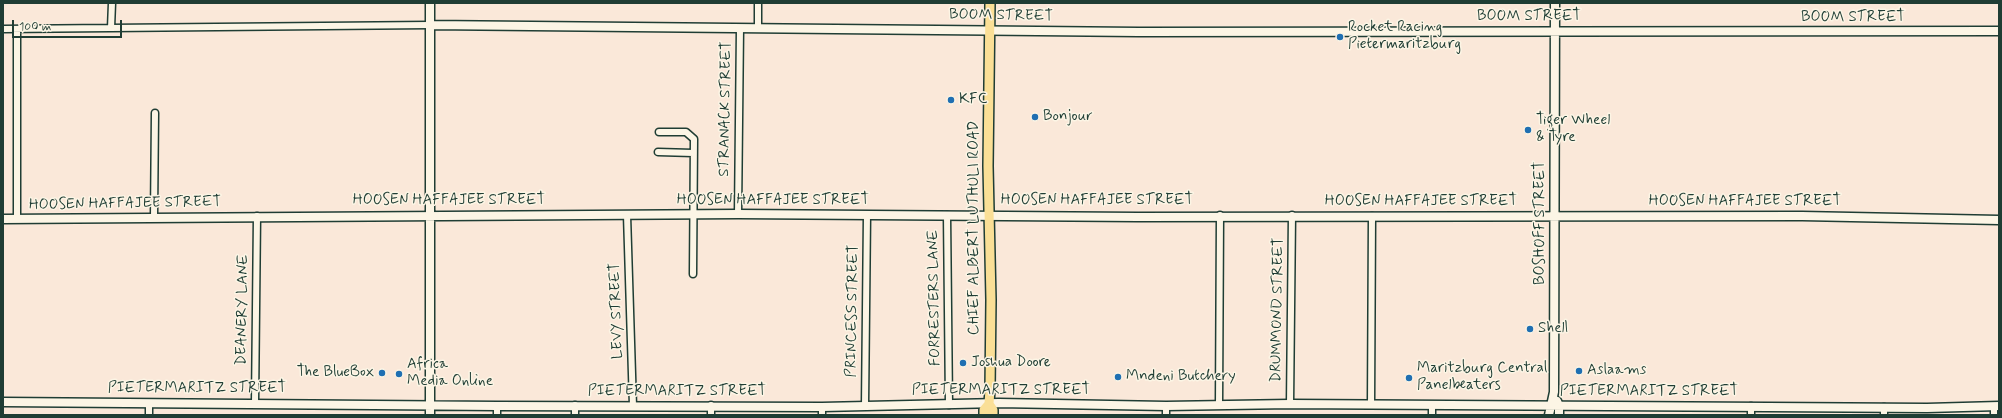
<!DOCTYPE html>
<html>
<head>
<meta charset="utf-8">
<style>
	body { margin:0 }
	#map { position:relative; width:2002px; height:418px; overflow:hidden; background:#fcf5e5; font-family:Mynerve,sans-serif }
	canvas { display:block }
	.frame { position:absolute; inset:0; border:4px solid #1f3d34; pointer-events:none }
	.scale { position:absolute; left:12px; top:20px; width:110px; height:18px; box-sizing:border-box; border:2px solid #1f3d34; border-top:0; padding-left:5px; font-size:12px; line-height:14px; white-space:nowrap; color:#1f3d34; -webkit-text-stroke:3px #fcf5e5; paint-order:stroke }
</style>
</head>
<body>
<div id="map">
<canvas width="2002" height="418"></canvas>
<div class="frame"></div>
<div class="scale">100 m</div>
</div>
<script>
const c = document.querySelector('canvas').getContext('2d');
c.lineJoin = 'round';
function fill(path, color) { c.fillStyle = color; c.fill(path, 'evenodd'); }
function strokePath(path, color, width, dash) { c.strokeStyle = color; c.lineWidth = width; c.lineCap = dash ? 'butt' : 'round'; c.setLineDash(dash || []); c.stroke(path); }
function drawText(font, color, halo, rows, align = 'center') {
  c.font = font + ' Mynerve,sans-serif'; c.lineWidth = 3; c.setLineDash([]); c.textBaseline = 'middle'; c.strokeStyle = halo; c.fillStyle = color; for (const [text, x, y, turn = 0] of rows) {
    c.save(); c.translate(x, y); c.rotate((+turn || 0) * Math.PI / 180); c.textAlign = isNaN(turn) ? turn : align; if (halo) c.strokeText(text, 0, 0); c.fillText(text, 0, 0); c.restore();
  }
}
fill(new Path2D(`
	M 3,3 L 1999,3 L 1999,415 L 3,415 Z`), '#fae8d9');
const street = new Path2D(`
	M 758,3 L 758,28
	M 111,28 L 112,3
	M 3,29 L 430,25
	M 17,30 L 17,219
	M 659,132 L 686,132 L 694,139 L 693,274
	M 658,152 L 693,153
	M 738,214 L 740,28
	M 627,215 L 633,406
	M 947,215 L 949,405
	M 154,217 L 155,113
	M 149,403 L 149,415
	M 255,403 L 257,216
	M 1290,404 L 1292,215
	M 1219,405 L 1220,215
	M 1371,405 L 1372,216
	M 1432,405 L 1432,415
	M 497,406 L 497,415
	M 865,406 L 867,215
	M 1751,406 L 1751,415
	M 1994,406 L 1994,415
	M 822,407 L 822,415
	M 575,415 L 575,405
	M 711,415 L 711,405
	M 1166,415 L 1166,406
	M 1884,415 L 1884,407`);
const secondary = new Path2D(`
	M 430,25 L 1139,32 L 1999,31
	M 3,219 L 738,214 L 1138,217 L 1802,216 L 1999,220
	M 1557,401 L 1559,406 L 1559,415
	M 3,402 L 497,406 L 822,407 L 999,403 L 1166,406 L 1290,404 L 1927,408 L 1999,406
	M 430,415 L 430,3
	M 1549,415 L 1554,392 L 1555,3`);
const primary = new Path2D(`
	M 989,404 L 993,410 L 993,415
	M 984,415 L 984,410 L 989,404 L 990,389 L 991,300 L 988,166 L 990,3`);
strokePath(street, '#1f3d34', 9);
strokePath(secondary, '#1f3d34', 11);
strokePath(primary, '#1f3d34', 12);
strokePath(street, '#fcf5e5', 6);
strokePath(secondary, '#fcf5e5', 8);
strokePath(primary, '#fadf96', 9);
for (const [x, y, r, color] of [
	[1340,37,4,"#1f6fb2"],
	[951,100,4,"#1f6fb2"],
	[1035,117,4,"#1f6fb2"],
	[1528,130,4,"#1f6fb2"],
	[1530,329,4,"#1f6fb2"],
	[963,363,4,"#1f6fb2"],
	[1579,371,4,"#1f6fb2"],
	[382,373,4,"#1f6fb2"],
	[399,374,4,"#1f6fb2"],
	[1118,377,4,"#1f6fb2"],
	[1409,378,4,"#1f6fb2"]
]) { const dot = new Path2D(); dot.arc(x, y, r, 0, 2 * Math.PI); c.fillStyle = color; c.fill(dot); strokePath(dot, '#fcf5e5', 1.5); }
drawText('15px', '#1f3d34', '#fcf5e5', [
	["BOOM STREET",1001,16,1],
	["BOOM STREET",1529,17],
	["BOOM STREET",1853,18],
	["STRANACK STREET",726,109,-89],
	["HOOSEN HAFFAJEE STREET",449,201],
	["HOOSEN HAFFAJEE STREET",773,201],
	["HOOSEN HAFFAJEE STREET",1097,201],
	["HOOSEN HAFFAJEE STREET",1421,202],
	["HOOSEN HAFFAJEE STREET",1745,202],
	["HOOSEN HAFFAJEE STREET",125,204,-1],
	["BOSHOFF STREET",1541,223,-90],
	["CHIEF ALBERT LUTHULI ROAD",975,228,-90],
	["FORRESTERS LANE",935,298,-91],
	["DEANERY LANE",243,310,-89],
	["DRUMMOND STREET",1278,310,-89],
	["LEVY STREET",617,311,-92],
	["PRINCESS STREET",853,311,-89],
	["PIETERMARITZ STREET",197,389],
	["PIETERMARITZ STREET",1001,391],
	["PIETERMARITZ STREET",677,392],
	["PIETERMARITZ STREET",1649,392]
]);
drawText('15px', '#1f3d34', '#fcf5e5', [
	["Rocket Racing",1348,28],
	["Pietermaritzburg",1348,45],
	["KFC",959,100],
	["Bonjour",1043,117],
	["Tiger Wheel",1536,121],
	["& Tyre",1536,138],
	["Shell",1538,329],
	["Joshua Doore",971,363],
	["Africa",407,365],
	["Media Online",407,382],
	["Maritzburg Central",1417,369],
	["Panelbeaters",1417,386],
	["Aslaams",1587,371],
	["The BlueBox",374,373,"right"],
	["Mndeni Butchery",1126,377]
], 'left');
</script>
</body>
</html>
